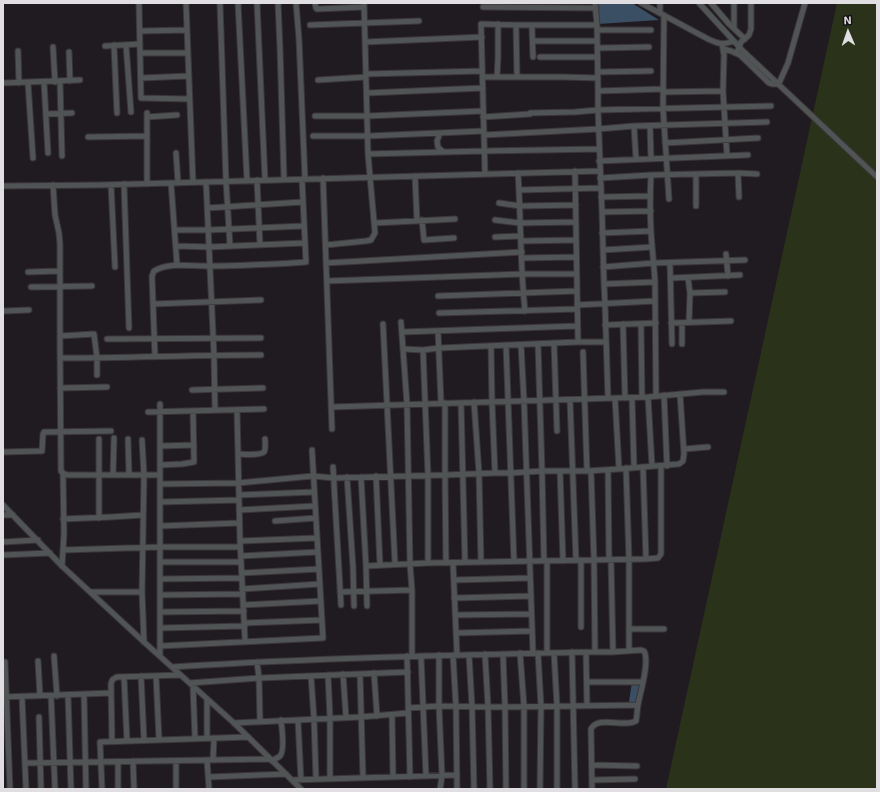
<!DOCTYPE html>
<html>
<head>
<meta charset="utf-8">
<style>
	body { margin:0 }
	#map { position:relative; width:880px; height:792px; overflow:hidden; background:#201b20; font-family:"Exo 2",sans-serif }
	canvas { display:block }
	.frame { position:absolute; inset:0; border:4px solid #e1dee1; pointer-events:none }
	.north { position:absolute; left:828px; top:12px; width:40px; height:40px; -webkit-text-stroke:3px #171217; paint-order:stroke; rotate:358deg; font-size:11px; font-weight:700; line-height:16px; text-align:center; color:#e1dee1 }
	.north::after { content:''; display:block; margin:auto; width:14px; height:18px; background:#e1dee1; clip-path:polygon(50% 0,100% 100%,50% 72%,0 100%) }
</style>
</head>
<body>
<div id="map">
<canvas width="880" height="792"></canvas>
<div class="frame"></div>
<div class="north">N</div>
</div>
<script>
const c = document.querySelector('canvas').getContext('2d');
c.lineJoin = 'round';
function fill(path, color) { c.fillStyle = color; c.fill(path, 'evenodd'); }
function strokePath(path, color, width, dash) { c.strokeStyle = color; c.lineWidth = width; c.lineCap = dash ? 'butt' : 'round'; c.setLineDash(dash || []); c.stroke(path); }
fill(new Path2D(`
	M 837,3 L 877,3 L 877,789 L 666,789 Z`), '#2a331a');
fill(new Path2D(`
	M 597,3 L 632,3 L 659,20 L 598,24 Z
	M 632,682 L 644,684 L 639,704 L 629,702 Z`), '#3a4e64');
const minor = new Path2D(`
	M 139,3 L 141,98 L 189,99
	M 186,3 L 193,182
	M 220,3 L 226,181 L 230,246
	M 238,3 L 247,180
	M 257,3 L 265,180
	M 278,3 L 280,48 L 284,179
	M 296,3 L 299,39 L 305,179
	M 315,3 L 316,8 L 317,9 L 364,7
	M 595,3 L 597,25 L 598,91 L 598,110 L 602,212 L 604,284 L 605,304 L 608,398
	M 641,3 L 708,39 C 719,44 722,45 734,41
	M 660,3 L 660,13
	M 699,3 L 742,50 L 877,177
	M 711,3 L 729,24 L 745,39
	M 734,3 L 734,28
	M 483,7 L 596,8
	M 664,15 L 663,108 L 669,199
	M 310,25 L 419,21
	M 532,28 L 533,57
	M 597,30 L 651,30
	M 140,31 L 187,30
	M 533,41 L 597,41
	M 365,42 L 482,37
	M 722,44 L 724,55 L 723,91 L 727,156
	M 114,45 L 117,113
	M 126,45 L 131,112
	M 105,46 L 140,44
	M 53,47 L 55,82
	M 597,48 L 649,47
	M 723,49 L 731,51 L 740,55 L 769,83 L 772,84 L 778,84 L 780,81 L 788,63 L 805,3
	M 738,50 L 741,42 L 749,35 L 751,29 L 751,3
	M 18,51 L 19,83
	M 69,52 L 70,81
	M 140,53 L 188,53
	M 540,57 L 597,57
	M 598,72 L 651,71
	M 366,74 L 482,71
	M 483,77 L 563,77 L 598,78
	M 497,77 L 498,58 L 498,24
	M 517,77 L 516,25 L 597,25
	M 141,78 L 188,76
	M 318,80 L 366,77
	M 60,81 L 62,156
	M 44,82 L 48,153
	M 3,83 L 80,80
	M 28,83 L 33,158
	M 598,91 L 663,89
	M 663,92 L 723,91
	M 367,93 L 483,88
	M 147,113 L 147,184
	M 530,113 L 575,112 L 598,110 L 771,106
	M 46,114 L 72,113
	M 315,116 L 367,116 L 483,111
	M 147,117 L 177,115
	M 483,117 L 530,114
	M 634,126 L 636,159
	M 650,126 L 651,159
	M 440,133 L 437,141 L 438,147 L 443,152
	M 484,135 L 598,129 L 634,126 L 767,122
	M 313,136 L 368,136 L 484,131
	M 88,137 L 147,136
	M 665,143 L 758,138
	M 176,153 L 178,183
	M 368,154 L 484,151 L 599,149
	M 599,161 L 748,155
	M 575,171 L 578,342
	M 518,173 C 521,219 520,265 525,311
	M 738,173 L 739,197
	M 485,174 L 481,24 L 516,25
	M 696,174 L 696,206
	M 651,175 C 650,194 650,213 651,232 C 652,248 654,265 655,282 L 656,396
	M 415,176 L 417,221
	M 323,178 L 332,429
	M 600,178 L 651,175 L 738,173 L 757,174
	M 257,180 L 260,245
	M 206,182 L 214,355 L 215,410
	M 171,183 L 177,265
	M 124,184 L 129,328
	M 53,185 L 55,215 L 59,233 L 60,244 L 60,347 L 61,471 C 63,474 65,475 69,475 L 160,475
	M 111,185 L 115,267
	M 3,186 L 99,185 L 600,171
	M 519,190 L 601,188
	M 601,197 L 650,196
	M 499,203 L 520,206 L 576,205
	M 207,208 L 303,202
	M 602,212 L 651,211
	M 422,220 L 424,240 L 454,238
	M 495,220 L 520,223 L 576,222
	M 375,223 L 455,219
	M 175,230 L 208,230 L 304,226
	M 602,233 L 651,231
	M 495,237 L 521,236
	M 522,241 L 576,240
	M 326,245 L 366,241 L 371,240 L 375,233 L 368,154 L 364,3
	M 176,246 L 209,247 L 305,243
	M 603,250 L 652,247
	M 726,254 L 728,276
	M 522,258 L 576,257
	M 326,263 L 522,252
	M 670,263 L 672,344
	M 603,267 L 654,263 L 745,260
	M 28,272 L 60,271
	M 671,278 L 740,275
	M 688,278 L 690,293 L 689,322
	M 327,281 L 523,274 L 576,274
	M 604,284 L 655,282
	M 31,287 L 92,286
	M 690,293 L 725,292
	M 438,296 L 577,291
	M 153,304 L 261,300
	M 577,305 L 655,301
	M 3,311 L 29,310
	M 439,313 L 577,309
	M 401,322 L 407,404 L 410,564 L 412,590 L 412,656
	M 671,323 L 731,321
	M 383,324 L 395,564
	M 623,324 L 625,398
	M 641,324 L 642,397
	M 605,325 L 656,323
	M 438,331 L 441,403
	M 402,332 L 577,326
	M 60,336 L 94,334 L 97,358 L 97,375
	M 107,339 L 261,338
	M 554,343 L 557,431
	M 538,344 L 542,471 L 544,561
	M 682,344 L 682,323
	M 506,345 L 514,561
	M 521,345 L 524,401 L 533,653
	M 491,346 L 492,402 L 495,473
	M 403,349 L 423,350 L 439,348 L 578,342 L 606,342
	M 423,350 L 428,475 L 428,563
	M 583,352 L 587,471
	M 155,357 L 153,304 L 152,276 L 154,271 C 170,261 193,267 211,266 C 243,266 274,264 306,262 L 302,179
	M 60,358 C 127,358 194,355 261,355
	M 60,388 L 107,387
	M 192,390 L 263,388
	M 664,395 L 667,466
	M 648,397 L 652,466
	M 615,398 L 619,469
	M 632,398 L 634,467
	M 570,400 L 576,560
	M 474,402 L 479,473 L 481,562
	M 445,403 L 445,475 L 446,563
	M 461,403 L 465,562
	M 160,404 L 160,656
	M 332,407 L 615,398 L 648,397 L 703,392 L 724,392
	M 237,410 L 240,541 L 245,641
	M 148,412 L 264,409
	M 99,439 L 99,518
	M 128,439 L 129,475
	M 142,440 L 144,475 L 142,592 L 144,642
	M 160,446 L 194,445
	M 684,449 L 708,447
	M 3,452 L 42,451 L 43,434 L 44,432 L 111,431
	M 238,454 C 243,454 260,456 264,452 C 266,449 265,442 265,439
	M 160,465 L 182,464 L 194,462 L 193,411
	M 333,467 L 341,605
	M 643,467 L 646,559
	M 626,468 L 629,560 L 629,651
	M 608,470 L 609,560
	M 560,471 L 563,561
	M 591,471 L 594,560 L 595,652
	M 113,475 L 114,438
	M 376,476 L 380,565
	M 347,477 L 353,567 L 354,606
	M 361,477 L 366,566 L 367,606
	M 160,484 L 238,483 L 313,476 L 334,478 L 445,475 L 495,473 L 511,473 L 542,471 L 587,471 L 619,469 L 679,464 L 683,461 L 684,454 L 680,394
	M 239,495 L 314,492
	M 160,502 L 239,500
	M 3,505 L 62,566 L 144,642 L 234,723 L 301,789
	M 239,510 L 315,506
	M 3,515 L 13,515
	M 63,519 L 111,517 L 143,515
	M 275,521 L 316,518
	M 160,526 L 239,523
	M 240,541 L 317,538
	M 3,542 L 38,540
	M 63,550 L 160,547 L 240,547
	M 3,555 L 50,553
	M 241,556 L 318,552
	M 611,560 L 613,652
	M 547,561 L 547,653
	M 160,562 L 241,562
	M 453,563 L 457,655
	M 62,566 L 64,534 L 63,473
	M 366,566 L 428,563 L 646,559 L 658,558 L 661,554 L 661,466
	M 242,573 L 319,569
	M 160,579 L 242,578
	M 454,580 L 530,578
	M 242,589 L 320,584
	M 91,592 L 142,592
	M 340,592 L 412,590
	M 160,595 L 243,594
	M 454,598 L 531,596
	M 243,605 L 321,601
	M 160,612 L 244,611
	M 455,615 L 531,614
	M 244,623 L 322,620
	M 581,627 L 581,560
	M 160,628 L 245,626
	M 629,629 L 664,629
	M 456,633 L 532,631
	M 160,646 L 323,638 L 312,450
	M 572,652 L 575,789
	M 586,652 L 587,705
	M 520,653 L 524,706 L 524,789
	M 538,653 L 541,706 L 540,789
	M 554,653 L 557,706 L 557,789
	M 485,654 L 488,706 L 490,789
	M 503,654 L 505,707 L 506,789
	M 439,655 L 439,706 L 442,776 L 440,789
	M 453,655 L 456,707 L 457,789
	M 469,655 L 472,706 L 474,789
	M 54,656 L 57,696
	M 407,656 L 410,777
	M 421,656 L 426,776
	M 38,661 L 40,696
	M 5,662 L 10,789
	M 257,662 L 259,678 L 260,721
	M 172,667 C 313,658 454,655 595,652 L 613,652 L 641,650 L 644,651 C 650,662 640,693 638,705 C 637,711 637,716 636,721 C 624,728 598,715 591,729 L 592,789
	M 374,673 L 377,716
	M 343,674 L 346,717
	M 360,674 L 363,778
	M 328,675 L 330,718 L 330,779
	M 141,676 L 144,740
	M 156,676 L 159,739
	M 311,676 L 314,719 L 316,779
	M 124,677 L 127,741
	M 587,682 L 643,682
	M 190,683 L 259,678 L 408,672
	M 193,686 L 195,738
	M 68,695 L 71,789
	M 84,695 L 86,789
	M 51,696 L 55,789
	M 3,697 L 111,693
	M 22,697 L 26,789
	M 207,699 L 207,738
	M 408,708 L 439,706 L 505,707 L 638,705
	M 392,715 L 393,777
	M 39,717 L 41,789
	M 298,720 L 301,780
	M 234,723 L 361,717 L 408,713
	M 112,741 L 111,684 C 112,679 113,679 117,677 L 180,675
	M 207,760 L 209,789
	M 213,760 L 214,738
	M 133,761 L 134,789
	M 176,761 L 176,789
	M 272,761 C 274,759 278,758 280,756 C 285,751 282,728 281,720
	M 118,762 L 118,789
	M 26,763 L 270,759
	M 592,765 L 637,766
	M 209,777 L 286,774
	M 292,780 L 457,775
	M 592,780 L 635,779
	M 102,789 L 100,742 L 248,737`);
strokePath(minor, '#3b363b', 7);
strokePath(minor, '#515455', 5);
</script>
</body>
</html>
